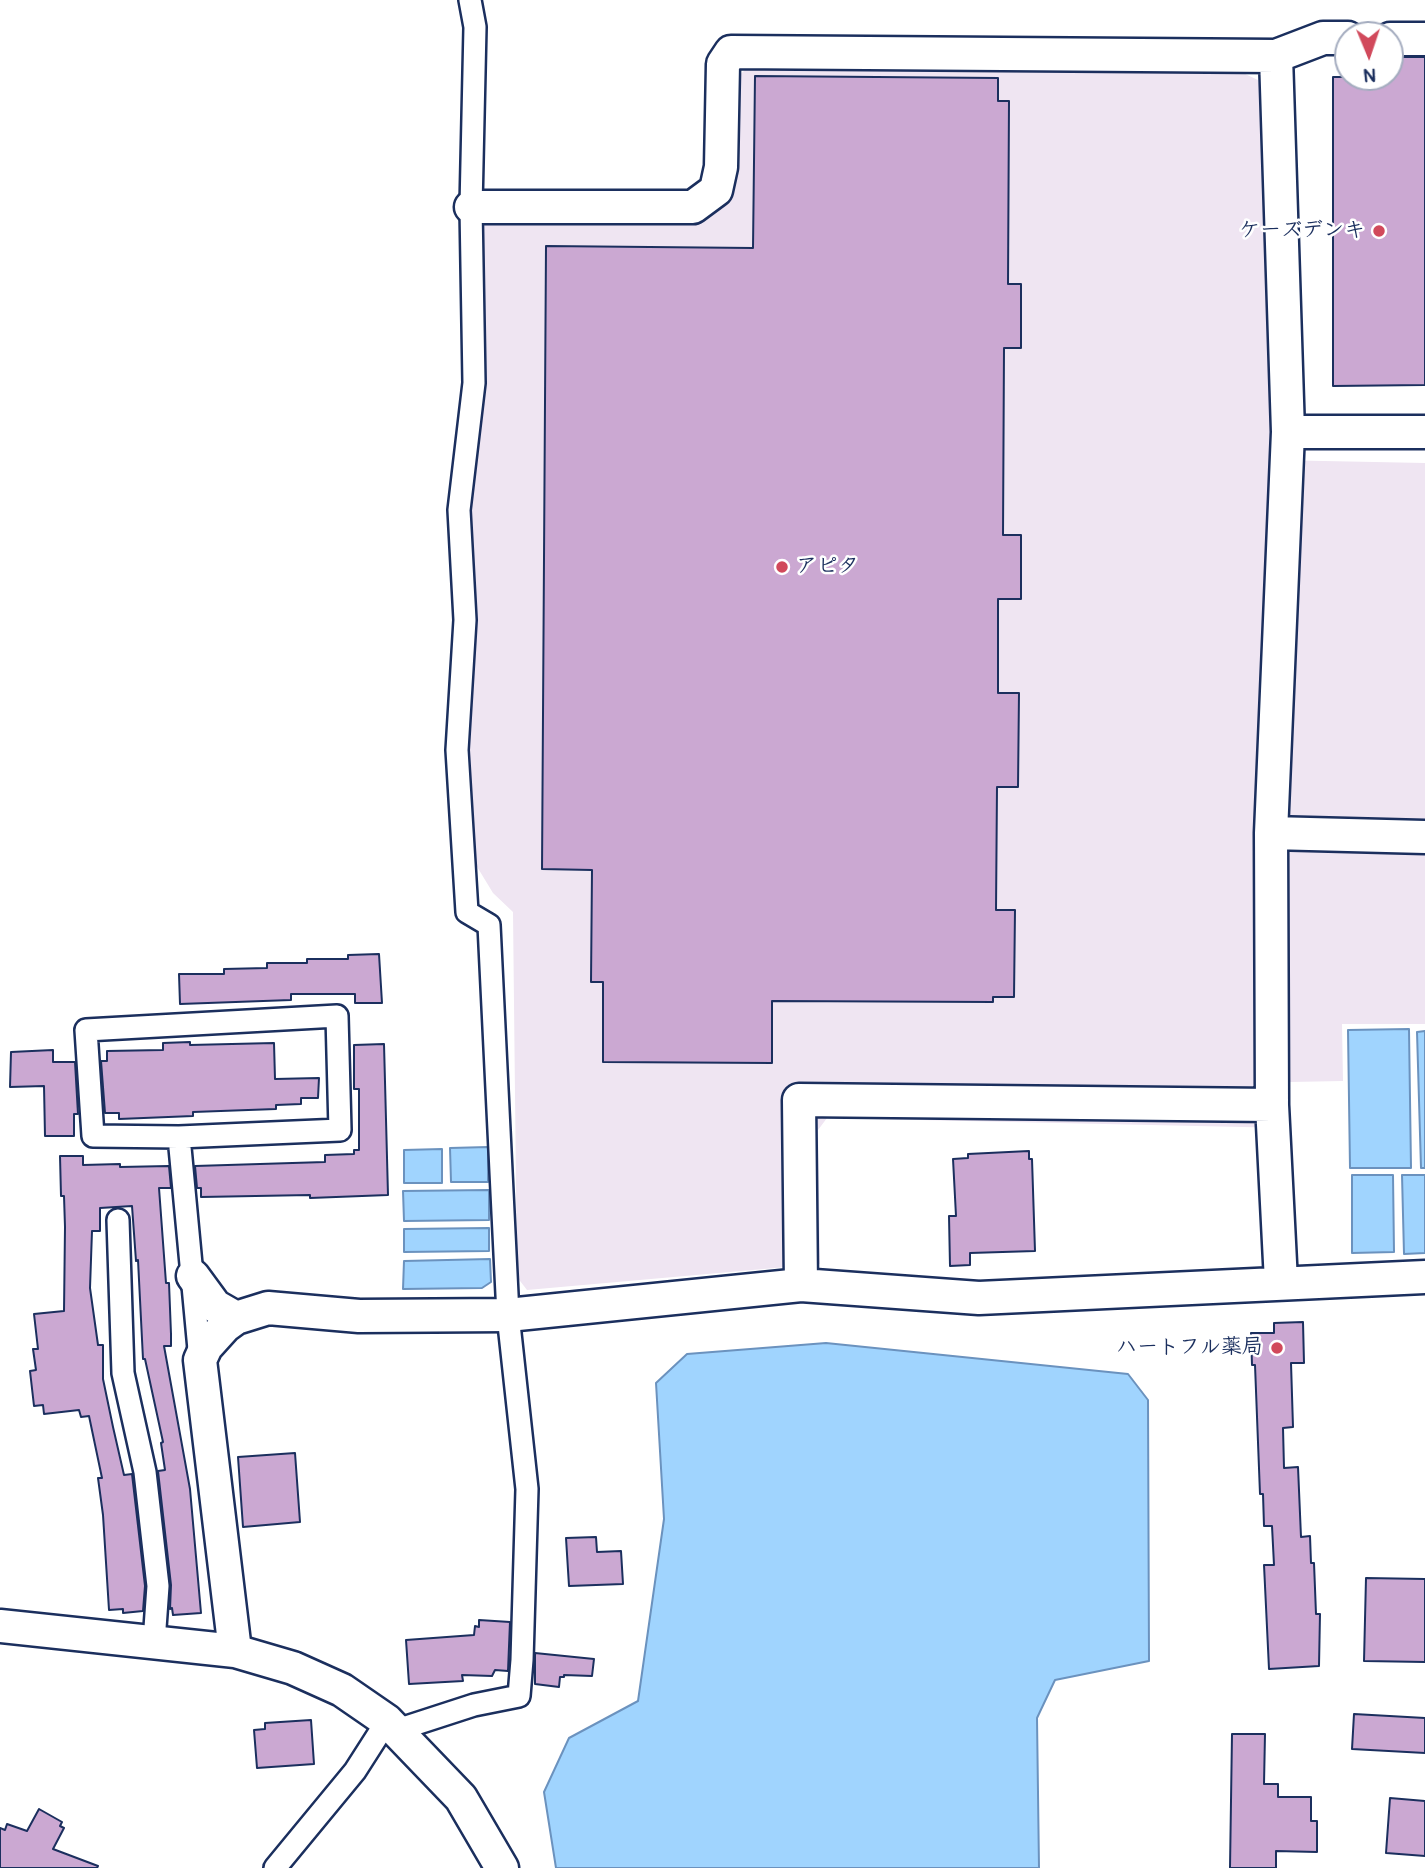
<!DOCTYPE html>
<html>
<head>
<meta charset="utf-8">
<style>
	body { margin:0 }
	#map { position:relative; width:1425px; height:1868px; overflow:hidden; background:#fff; font-family:Pangolin,sans-serif }
	canvas { display:block }
	.north { position:absolute; left:1334px; top:21px; width:70px; height:70px; box-sizing:border-box; background:#fff; border:2px solid #a4acbf; border-radius:50%; rotate:178deg; font-size:19px; font-weight:700; line-height:28px; text-align:center; color:#1b2f5e }
	.north::after { content:''; display:block; margin:auto; width:24px; height:32px; background:#d1495b; clip-path:polygon(50% 0,100% 100%,50% 72%,0 100%) }
</style>
</head>
<body>
<div id="map">
<canvas width="1425" height="1868"></canvas>
<div class="north">N</div>
</div>
<script>
const c = document.querySelector('canvas').getContext('2d');
c.lineJoin = 'round';
function fill(path, color) { c.fillStyle = color; c.fill(path, 'evenodd'); }
function strokePath(path, color, width, dash) { c.strokeStyle = color; c.lineWidth = width; c.lineCap = dash ? 'butt' : 'round'; c.setLineDash(dash || []); c.stroke(path); }
function drawText(font, color, halo, rows, align = 'center') {
  c.font = font + ' Pangolin,"Klee One",sans-serif'; c.lineWidth = 5; c.setLineDash([]); c.textBaseline = 'middle'; c.strokeStyle = halo; c.fillStyle = color; for (const [text, x, y, turn = 0] of rows) {
    c.save(); c.translate(x, y); c.rotate((+turn || 0) * Math.PI / 180); c.textAlign = isNaN(turn) ? turn : align; if (halo) c.strokeText(text, 0, 0); c.fillText(text, 0, 0); c.restore();
  }
}
fill(new Path2D(`
	M 751,65 L 1243,73 L 1258,80 L 1261,93 L 1273,460 L 1425,463 L 1425,1024 L 1342,1024 L 1343,1081 L 1290,1082 L 1289,1128 L 827,1118 L 818,1130 L 820,1264 L 527,1290 L 517,1277 L 513,912 L 493,893 L 476,865 L 466,808 L 463,507 L 479,233 L 487,222 L 710,212 L 737,77 Z`), '#efe5f2');
const water = new Path2D(`
	M 1409,1029 L 1411,1168 L 1350,1168 L 1348,1030 Z
	M 1425,1031 L 1425,1168 L 1421,1168 L 1417,1032 Z
	M 488,1147 L 488,1182 L 451,1182 L 450,1148 Z
	M 442,1149 L 442,1183 L 404,1183 L 404,1150 Z
	M 1352,1175 L 1393,1175 L 1394,1252 L 1352,1253 Z
	M 1402,1175 L 1425,1175 L 1425,1253 L 1404,1254 Z
	M 489,1190 L 489,1220 L 404,1221 L 403,1191 Z
	M 489,1228 L 489,1251 L 404,1252 L 404,1229 Z
	M 490,1259 L 491,1282 L 482,1288 L 403,1289 L 404,1261 Z
	M 826,1343 L 1128,1374 L 1148,1400 L 1149,1661 L 1055,1680 L 1037,1718 L 1039,1868 L 556,1868 L 544,1792 L 569,1738 L 638,1701 L 664,1519 L 656,1383 L 687,1354 Z`);
fill(water, '#a0d4fe');
strokePath(water, '#6b92be', 2);
const building = new Path2D(`
	M 1390,57 L 1425,57 L 1425,385 L 1333,386 L 1333,77 L 1390,77 Z
	M 755,76 L 998,78 L 998,101 L 1009,101 L 1008,284 L 1021,284 L 1021,348 L 1004,348 L 1003,535 L 1021,535 L 1021,599 L 998,599 L 998,693 L 1019,693 L 1018,787 L 997,787 L 996,910 L 1015,910 L 1014,997 L 993,997 L 993,1002 L 772,1001 L 772,1063 L 603,1062 L 603,982 L 591,982 L 592,870 L 542,869 L 546,246 L 753,248 Z
	M 379,954 L 382,1003 L 355,1003 L 355,994 L 291,994 L 291,1000 L 180,1004 L 179,974 L 224,974 L 224,969 L 267,968 L 267,963 L 307,963 L 307,959 L 348,959 L 348,955 Z
	M 190,1042 L 190,1045 L 274,1043 L 275,1079 L 319,1078 L 318,1098 L 301,1098 L 301,1104 L 276,1105 L 276,1109 L 193,1112 L 193,1116 L 119,1119 L 119,1113 L 105,1113 L 101,1061 L 107,1061 L 107,1051 L 163,1050 L 163,1043 Z
	M 384,1044 L 388,1195 L 310,1198 L 310,1195 L 201,1197 L 201,1188 L 197,1188 L 195,1166 L 325,1162 L 325,1155 L 354,1154 L 354,1150 L 359,1150 L 359,1089 L 354,1089 L 354,1045 Z
	M 53,1050 L 53,1062 L 75,1062 L 78,1114 L 74,1114 L 74,1136 L 45,1136 L 44,1086 L 10,1087 L 11,1052 Z
	M 1029,1151 L 1029,1159 L 1032,1159 L 1035,1251 L 970,1253 L 970,1265 L 950,1266 L 949,1216 L 956,1216 L 953,1159 L 968,1158 L 968,1154 Z
	M 60,1156 L 83,1156 L 83,1165 L 120,1164 L 120,1167 L 169,1166 L 171,1188 L 159,1188 L 166,1283 L 169,1283 L 171,1334 L 171,1346 L 164,1346 L 190,1489 L 201,1613 L 173,1615 L 172,1608 L 170,1609 L 171,1585 L 158,1471 L 165,1470 L 161,1443 L 163,1442 L 145,1359 L 143,1359 L 138,1260 L 136,1261 L 132,1206 L 100,1208 L 100,1231 L 92,1231 L 90,1288 L 98,1345 L 103,1345 L 103,1379 L 113,1427 L 124,1475 L 132,1474 L 145,1586 L 143,1611 L 123,1613 L 123,1609 L 109,1610 L 103,1515 L 98,1478 L 102,1478 L 89,1416 L 81,1417 L 79,1410 L 44,1414 L 43,1405 L 34,1406 L 30,1371 L 36,1370 L 33,1349 L 38,1349 L 34,1314 L 64,1311 L 65,1227 L 64,1196 L 61,1196 Z
	M 1303,1322 L 1304,1363 L 1291,1363 L 1293,1427 L 1283,1428 L 1284,1468 L 1298,1467 L 1301,1537 L 1310,1536 L 1311,1563 L 1314,1563 L 1316,1614 L 1320,1614 L 1319,1666 L 1269,1669 L 1264,1565 L 1274,1565 L 1272,1526 L 1264,1526 L 1263,1494 L 1260,1494 L 1255,1365 L 1252,1365 L 1251,1333 L 1274,1333 L 1274,1323 Z
	M 295,1453 L 300,1522 L 243,1527 L 238,1457 Z
	M 596,1537 L 597,1552 L 621,1551 L 623,1584 L 569,1586 L 566,1538 Z
	M 1366,1578 L 1425,1579 L 1425,1662 L 1364,1661 Z
	M 479,1620 L 510,1622 L 508,1671 L 495,1670 L 492,1676 L 462,1675 L 463,1681 L 409,1684 L 406,1640 L 474,1635 L 475,1626 L 479,1627 Z
	M 535,1653 L 594,1659 L 592,1676 L 564,1675 L 564,1677 L 560,1677 L 559,1687 L 535,1684 Z
	M 1354,1714 L 1425,1718 L 1425,1753 L 1352,1749 Z
	M 311,1720 L 314,1764 L 257,1768 L 254,1730 L 265,1729 L 265,1723 Z
	M 1232,1734 L 1265,1734 L 1264,1784 L 1278,1784 L 1278,1797 L 1311,1797 L 1311,1821 L 1317,1821 L 1317,1852 L 1276,1851 L 1276,1868 L 1230,1868 Z
	M 1390,1798 L 1425,1801 L 1425,1856 L 1386,1853 Z
	M 39,1809 L 62,1822 L 60,1826 L 64,1828 L 53,1849 L 98,1866 L 97,1868 L 0,1868 L 0,1828 L 5,1830 L 7,1824 L 27,1831 Z`);
fill(building, '#cba8d2');
strokePath(building, '#1b2f5e', 2);
const street = new Path2D(`
	M 337,1016 L 340,1130 L 179,1137 L 93,1136 L 86,1030 Z
	M 179,1137 L 200,1360
	M 118,1220 L 123,1373 L 145,1472 L 158,1586 L 154,1642
	M 397,1730 L 474,1705 L 519,1696 L 522,1660 L 527,1489 L 508,1315 L 489,925 L 467,912 L 457,750 L 465,620 L 459,510 L 474,383 L 471,207 L 475,27 L 470,0
	M 275,1868 L 355,1771 L 387,1721`);
const secondary = new Path2D(`
	M 1390,39 L 1425,39
	M 1276,56 L 1288,432 L 1271,833 L 1272,1105 L 1281,1282
	M 471,207 L 693,207 L 716,190 L 721,167 L 723,64 L 731,52 L 1276,56 L 1323,38 L 1348,38
	M 1288,432 L 1425,432
	M 1271,833 L 1425,837
	M 193,1276 L 215,1306 L 236,1318
	M 801,1285 L 799,1100 L 1272,1105
	M 0,1626 L 235,1651 L 293,1668 L 342,1690 L 387,1721 L 461,1798 L 502,1868
	M 235,1651 L 200,1360 L 206,1347 L 225,1326 L 236,1318 L 268,1308 L 359,1316 L 508,1315 L 801,1285 L 979,1298 L 1425,1277`);
strokePath(street, '#1b2f5e', 26);
strokePath(secondary, '#1b2f5e', 37);
strokePath(street, '#fff', 21);
strokePath(secondary, '#fff', 32);
for (const [x, y, r, color] of [
	[1379,231,7,"#d1495b"],
	[782,567,7,"#d1495b"],
	[1277,1348,7,"#d1495b"]
]) { const dot = new Path2D(); dot.arc(x, y, r, 0, 2 * Math.PI); c.fillStyle = color; c.fill(dot); strokePath(dot, '#fff', 2.5); }
drawText('bold 21px', '#1b2f5e', '#fff', [
	["ケーズデンキ",1365,231],
	["アピタ",796,567,"left"],
	["ハートフル薬局",1263,1348]
], 'right');
</script>
</body>
</html>
